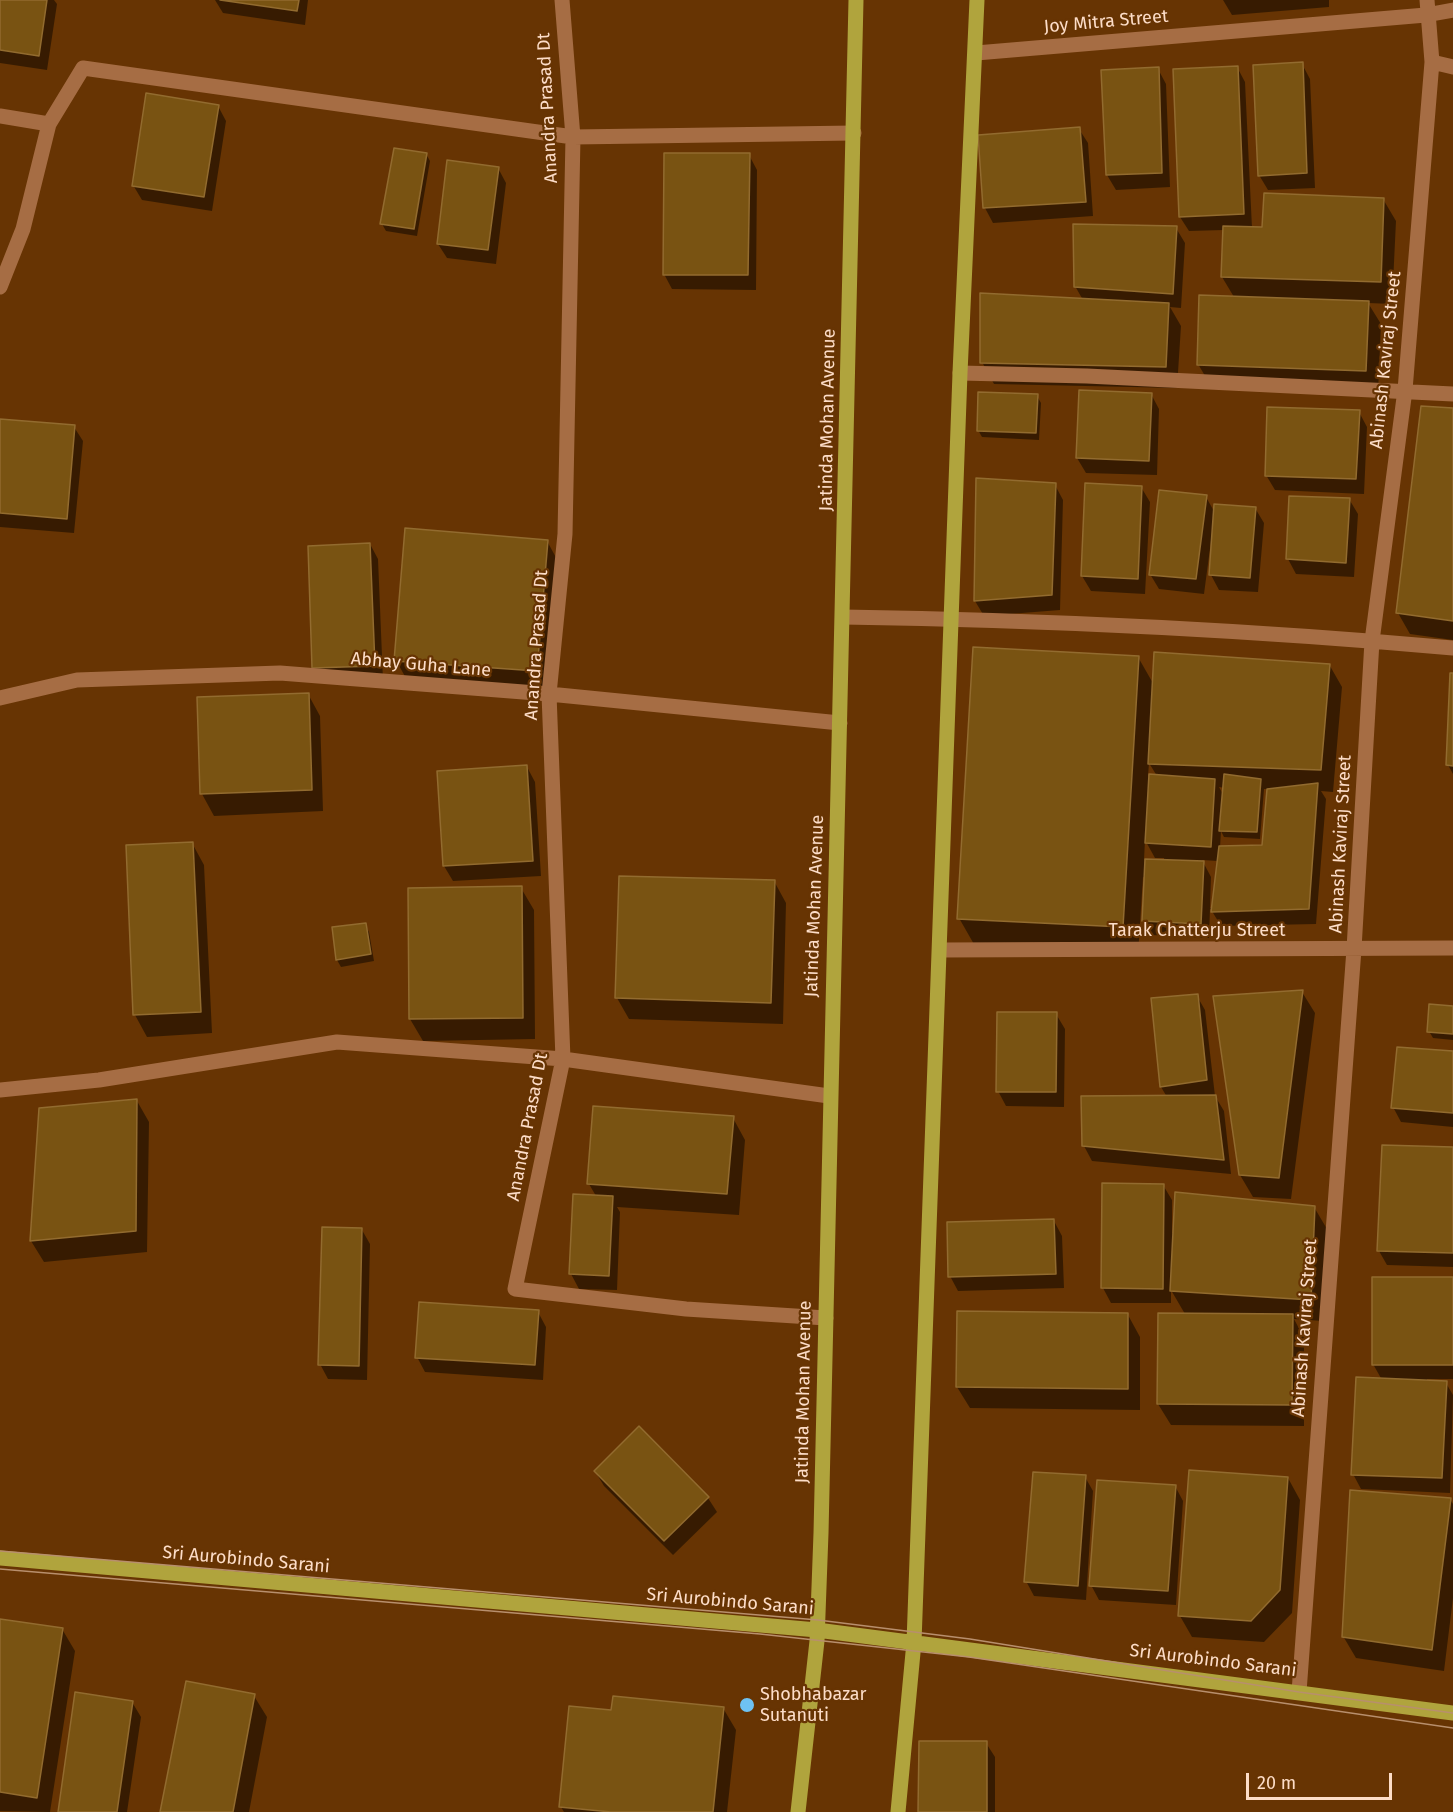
<!DOCTYPE html>
<html>
<head>
<meta charset="utf-8">
<style>
	body { margin:0 }
	#map { position:relative; width:1453px; height:1812px; overflow:hidden; background:#673403; font-family:"Fira Sans",sans-serif }
	canvas { display:block }
	.scale { position:absolute; left:1246px; top:1773px; width:146px; height:27px; box-sizing:border-box; border:3px solid #fdddc8; border-top:0; padding-left:8px; font-size:18px; line-height:21px; white-space:nowrap; color:#fdddc8; -webkit-text-stroke:4px #673403; paint-order:stroke }
</style>
</head>
<body>
<div id="map">
<canvas width="1453" height="1812"></canvas>
<div class="scale">20 m</div>
</div>
<script>
const c = document.querySelector('canvas').getContext('2d');
c.lineJoin = 'round';
function fill(path, color) { c.fillStyle = color; c.fill(path, 'evenodd'); }
function strokePath(path, color, width, dash) { c.strokeStyle = color; c.lineWidth = width; c.lineCap = dash ? 'butt' : 'round'; c.setLineDash(dash || []); c.stroke(path); }
function drawText(font, color, halo, rows, align = 'center') {
  c.font = font + ' "Fira Sans",sans-serif'; c.lineWidth = 4.5; c.setLineDash([]); c.textBaseline = 'middle'; c.strokeStyle = halo; c.fillStyle = color; for (const [text, x, y, turn = 0] of rows) {
    c.save(); c.translate(x, y); c.rotate((+turn || 0) * Math.PI / 180); c.textAlign = isNaN(turn) ? turn : align; if (halo) c.strokeText(text, 0, 0); c.fillText(text, 0, 0); c.restore();
  }
}
fill(new Path2D(`
	M 0,0 L 54,0 L 57,4 L 47,70 L 0,63 Z
	M 215,0 L 308,0 L 305,25 L 223,13 Z
	M 1223,0 L 1329,0 L 1329,7 L 1232,15 Z
	M 1302,64 L 1310,79 L 1315,188 L 1268,190 L 1259,175 Z
	M 1237,67 L 1245,82 L 1252,228 L 1264,229 L 1383,199 L 1396,221 L 1392,304 L 1368,303 L 1381,324 L 1378,393 L 1211,386 L 1198,364 L 1234,297 L 1222,277 L 1224,230 L 1189,231 L 1180,217 Z
	M 1158,69 L 1166,84 L 1170,187 L 1116,190 L 1107,175 L 1103,72 Z
	M 218,106 L 226,121 L 212,211 L 142,200 L 133,185 Z
	M 1079,129 L 1088,143 L 1093,216 L 993,223 L 985,208 Z
	M 426,154 L 430,161 L 417,236 L 386,231 L 382,224 Z
	M 749,155 L 757,170 L 756,290 L 672,289 L 664,274 Z
	M 498,168 L 506,183 L 496,264 L 447,258 L 438,244 Z
	M 1176,228 L 1185,243 L 1181,308 L 1170,307 L 1181,326 L 1177,388 L 994,384 L 982,362 L 1083,300 L 1075,286 Z
	M 1151,394 L 1159,409 L 1157,475 L 1086,473 L 1077,458 Z
	M 1037,396 L 1041,403 L 1039,440 L 982,437 L 978,430 Z
	M 1453,409 L 1453,640 L 1410,634 L 1398,613 Z
	M 1359,412 L 1367,427 L 1364,494 L 1275,490 L 1266,475 Z
	M 0,421 L 74,427 L 83,441 L 74,533 L 0,527 Z
	M 1087,484 L 1141,487 L 1150,502 L 1145,594 L 1091,591 L 1082,576 Z
	M 1055,485 L 1063,500 L 1060,610 L 984,616 L 975,601 Z
	M 1206,497 L 1215,513 L 1255,508 L 1264,523 L 1258,592 L 1219,590 L 1211,575 L 1213,541 L 1211,541 L 1204,594 L 1159,589 L 1150,574 Z
	M 1349,499 L 1358,514 L 1354,577 L 1296,574 L 1288,559 Z
	M 547,541 L 559,563 L 548,693 L 408,682 L 396,660 Z
	M 370,544 L 378,559 L 383,680 L 322,683 L 314,668 Z
	M 1138,657 L 1154,685 L 1330,666 L 1342,687 L 1333,792 L 1321,791 L 1326,799 L 1316,924 L 1221,926 L 1210,908 L 1209,938 L 1152,935 L 1144,921 L 1145,878 L 1143,877 L 1138,955 L 975,946 L 959,918 ZM 1149,763 L 1157,776 L 1148,776 ZM 1219,787 L 1225,788 L 1224,796 ZM 1264,789 L 1268,789 L 1263,847 L 1220,848 L 1221,831 L 1224,837 L 1260,839 ZM 1145,840 L 1155,858 L 1164,858 L 1164,861 L 1144,860 ZM 1202,860 L 1218,861 L 1213,908 L 1210,908 L 1211,877 Z
	M 1453,675 L 1453,774 L 1448,765 Z
	M 308,694 L 320,716 L 323,811 L 214,816 L 202,794 L 198,698 Z
	M 527,767 L 535,782 L 541,876 L 453,881 L 444,866 L 438,772 Z
	M 192,843 L 204,865 L 212,1033 L 147,1037 L 135,1015 Z
	M 774,881 L 786,903 L 783,1024 L 629,1019 L 617,998 Z
	M 521,888 L 534,910 L 535,1039 L 423,1041 L 410,1019 Z
	M 365,925 L 369,932 L 374,961 L 341,967 L 337,960 L 334,929 Z
	M 1302,992 L 1315,1013 L 1291,1199 L 1253,1197 L 1240,1175 Z
	M 1197,996 L 1205,1010 L 1215,1096 L 1224,1111 L 1231,1174 L 1092,1161 L 1084,1146 L 1167,1097 L 1161,1087 Z
	M 1453,1007 L 1453,1040 L 1433,1038 L 1429,1031 Z
	M 1056,1014 L 1065,1029 L 1064,1107 L 1006,1106 L 998,1091 Z
	M 1453,1053 L 1453,1127 L 1401,1122 L 1393,1107 Z
	M 137,1101 L 149,1122 L 147,1252 L 44,1262 L 31,1241 Z
	M 733,1118 L 745,1140 L 739,1215 L 617,1207 L 620,1212 L 617,1290 L 579,1289 L 571,1274 L 596,1196 L 589,1184 Z
	M 1453,1148 L 1453,1267 L 1387,1265 L 1379,1251 Z
	M 1163,1185 L 1172,1200 L 1172,1233 L 1314,1207 L 1327,1229 L 1323,1321 L 1294,1319 L 1304,1338 L 1304,1426 L 1171,1425 L 1158,1404 L 1185,1314 L 1171,1290 L 1171,1303 L 1111,1303 L 1103,1288 Z
	M 1054,1221 L 1062,1236 L 1064,1288 L 958,1291 L 950,1276 Z
	M 362,1230 L 370,1244 L 367,1380 L 328,1379 L 320,1364 Z
	M 1453,1279 L 1453,1379 L 1427,1379 L 1427,1382 L 1446,1383 L 1453,1395 L 1450,1493 L 1361,1489 L 1353,1474 L 1382,1380 L 1373,1364 Z
	M 538,1312 L 546,1327 L 543,1380 L 425,1372 L 417,1357 Z
	M 1128,1315 L 1140,1337 L 1140,1410 L 970,1408 L 957,1387 Z
	M 595,1471 L 708,1498 L 717,1512 L 673,1555 L 604,1486 Z
	M 1085,1477 L 1093,1491 L 1086,1600 L 1034,1596 L 1026,1581 Z
	M 1288,1478 L 1300,1500 L 1292,1613 L 1264,1642 L 1192,1637 L 1180,1616 Z
	M 1175,1486 L 1183,1501 L 1176,1605 L 1099,1600 L 1091,1585 Z
	M 1450,1499 L 1453,1504 L 1453,1598 L 1444,1671 L 1356,1658 L 1343,1636 Z
	M 0,1620 L 62,1629 L 75,1651 L 50,1812 L 0,1811 Z
	M 254,1696 L 267,1717 L 249,1812 L 162,1812 Z
	M 132,1702 L 141,1717 L 127,1812 L 59,1812 Z
	M 723,1708 L 736,1730 L 727,1812 L 564,1812 L 561,1807 L 612,1711 Z
	M 986,1743 L 995,1757 L 995,1812 L 920,1812 Z`), '#0007');
const building = new Path2D(`
	M 0,0 L 47,0 L 39,56 L 0,50 Z
	M 220,0 L 299,0 L 297,11 Z
	M 1303,62 L 1307,173 L 1258,176 L 1253,65 Z
	M 1238,66 L 1244,214 L 1179,217 L 1173,69 Z
	M 1159,67 L 1162,173 L 1106,175 L 1101,70 Z
	M 146,93 L 219,105 L 204,197 L 132,186 Z
	M 1080,127 L 1086,202 L 983,208 L 978,135 Z
	M 394,148 L 427,153 L 414,229 L 380,224 Z
	M 664,153 L 750,153 L 748,275 L 663,275 Z
	M 447,160 L 499,167 L 488,250 L 437,244 Z
	M 1264,193 L 1384,198 L 1381,282 L 1221,277 L 1223,226 L 1262,227 Z
	M 1073,224 L 1177,226 L 1173,294 L 1074,287 Z
	M 980,293 L 1169,303 L 1166,367 L 980,363 Z
	M 1199,295 L 1369,301 L 1366,371 L 1197,365 Z
	M 1079,390 L 1152,393 L 1149,461 L 1076,458 Z
	M 978,392 L 1038,394 L 1036,433 L 977,431 Z
	M 1421,406 L 1453,408 L 1453,621 L 1396,613 Z
	M 1267,407 L 1360,410 L 1356,479 L 1265,476 Z
	M 0,419 L 75,425 L 67,519 L 0,513 Z
	M 976,478 L 1056,483 L 1052,595 L 974,601 Z
	M 1085,483 L 1142,486 L 1138,579 L 1081,576 Z
	M 1159,490 L 1207,495 L 1196,579 L 1149,575 Z
	M 1289,496 L 1350,498 L 1346,563 L 1286,559 Z
	M 1214,504 L 1256,507 L 1250,578 L 1209,575 Z
	M 405,528 L 548,540 L 537,671 L 394,661 Z
	M 370,543 L 375,666 L 312,668 L 308,546 Z
	M 973,647 L 1139,656 L 1123,927 L 957,919 Z
	M 1154,652 L 1330,664 L 1321,770 L 1148,764 Z
	M 1450,673 L 1453,673 L 1453,766 L 1446,765 Z
	M 309,693 L 312,790 L 200,794 L 197,697 Z
	M 527,765 L 533,861 L 443,866 L 437,771 Z
	M 1149,774 L 1215,779 L 1211,847 L 1145,843 Z
	M 1224,774 L 1261,779 L 1257,832 L 1219,831 Z
	M 1318,783 L 1309,909 L 1211,912 L 1219,846 L 1262,845 L 1267,789 Z
	M 193,842 L 201,1012 L 133,1015 L 126,845 Z
	M 1145,859 L 1204,861 L 1201,924 L 1142,921 Z
	M 619,876 L 775,880 L 771,1003 L 615,998 Z
	M 522,886 L 523,1018 L 409,1019 L 408,888 Z
	M 366,923 L 371,954 L 336,960 L 332,927 Z
	M 1303,990 L 1279,1178 L 1239,1175 L 1213,996 Z
	M 1198,994 L 1207,1080 L 1160,1087 L 1151,998 Z
	M 1429,1004 L 1453,1006 L 1453,1034 L 1427,1032 Z
	M 997,1012 L 1057,1012 L 1056,1092 L 996,1092 Z
	M 1397,1047 L 1453,1051 L 1453,1113 L 1391,1108 Z
	M 1216,1095 L 1224,1160 L 1082,1146 L 1081,1096 Z
	M 137,1099 L 136,1231 L 30,1241 L 39,1108 Z
	M 593,1106 L 734,1116 L 727,1194 L 587,1184 Z
	M 1382,1145 L 1453,1147 L 1453,1253 L 1377,1251 Z
	M 1102,1183 L 1164,1184 L 1163,1289 L 1101,1288 Z
	M 1175,1192 L 1315,1206 L 1311,1300 L 1170,1291 Z
	M 573,1194 L 613,1196 L 609,1276 L 569,1274 Z
	M 1054,1219 L 1056,1274 L 948,1277 L 947,1222 Z
	M 322,1227 L 362,1228 L 359,1366 L 318,1365 Z
	M 1372,1277 L 1453,1277 L 1453,1365 L 1372,1365 Z
	M 419,1302 L 539,1310 L 535,1365 L 415,1358 Z
	M 957,1311 L 1128,1313 L 1128,1389 L 956,1387 Z
	M 1158,1313 L 1293,1314 L 1292,1405 L 1157,1404 Z
	M 1356,1377 L 1447,1381 L 1442,1478 L 1351,1475 Z
	M 639,1426 L 709,1497 L 664,1541 L 594,1471 Z
	M 1189,1470 L 1288,1477 L 1280,1590 L 1251,1621 L 1178,1616 Z
	M 1033,1472 L 1086,1475 L 1078,1586 L 1024,1582 Z
	M 1097,1480 L 1176,1485 L 1168,1591 L 1089,1586 Z
	M 1350,1490 L 1451,1498 L 1432,1650 L 1342,1637 Z
	M 0,1619 L 63,1628 L 37,1798 L 0,1792 Z
	M 186,1681 L 255,1694 L 233,1812 L 160,1812 Z
	M 75,1692 L 133,1701 L 117,1812 L 58,1812 Z
	M 613,1696 L 724,1707 L 713,1812 L 611,1812 L 559,1807 L 569,1706 L 611,1710 Z
	M 919,1741 L 987,1741 L 987,1812 L 918,1812 Z`);
fill(building, '#795312');
strokePath(building, '#926b2f', 1.5);
strokePath(new Path2D(`
	M 562,0 L 573,137 L 565,534 L 549,694 L 563,1059 L 515,1289 L 686,1309 L 826,1318
	M 976,53 L 1426,15 L 1453,10
	M 1432,62 L 1453,67
	M 0,116 L 49,124
	M 0,287 L 23,229 L 49,124 L 83,68 L 573,137 L 854,133
	M 960,373 L 1087,376 L 1453,394
	M 843,617 C 1046,620 1251,630 1453,648
	M 0,698 L 77,680 L 280,673 L 549,694 L 840,723
	M 941,950 L 1453,948
	M 0,1090 L 99,1080 L 337,1042 L 563,1059 L 829,1096
	M 1299,1692 L 1354,949 L 1372,641 L 1405,390 L 1432,62 L 1427,0`), '#a66d44', 15);
strokePath(new Path2D(`
	M 0,1558 L 817,1630 L 1453,1713
	M 798,1812 L 817,1641 L 821,1533 L 856,0
	M 898,1812 L 914,1642 L 960,373 L 977,0`), '#b0a43d', 15);
strokePath(new Path2D(`
	M 0,1551 L 818,1620 L 970,1639 L 1299,1692 L 1453,1713
	M 0,1569 L 760,1634 L 969,1657 L 1453,1728`), '#b88f6d', 1.5);
for (const [x, y, r, color] of [
	[747,1705,8,"#6ec2f3"]
]) { const dot = new Path2D(); dot.arc(x, y, r, 0, 2 * Math.PI); c.fillStyle = color; c.fill(dot); strokePath(dot, '#673403', 2); }
drawText('18px', '#fdddc8', '#673403', [
	["Joy Mitra Street",1106,22,-5],
	["Anandra Prasad Dt",548,108,-93],
	["Abinash Kaviraj Street",1386,360,-84],
	["Jatinda Mohan Avenue",828,420,-89],
	["Anandra Prasad Dt",537,645,-86],
	["Abhay Guha Lane",421,665,5],
	["Abinash Kaviraj Street",1341,844,-87],
	["Jatinda Mohan Avenue",815,906,-88],
	["Tarak Chatterju Street",1197,931],
	["Anandra Prasad Dt",528,1127,-79],
	["Abinash Kaviraj Street",1305,1328,-86],
	["Jatinda Mohan Avenue",804,1392,-89],
	["Sri Aurobindo Sarani",246,1560,5],
	["Sri Aurobindo Sarani",730,1602,5],
	["Sri Aurobindo Sarani",1213,1661,7]
]);
drawText('18px', '#fdddc8', '#673403', [
	["Shobhabazar",760,1695],
	["Sutanuti",760,1716]
], 'left');
</script>
</body>
</html>
